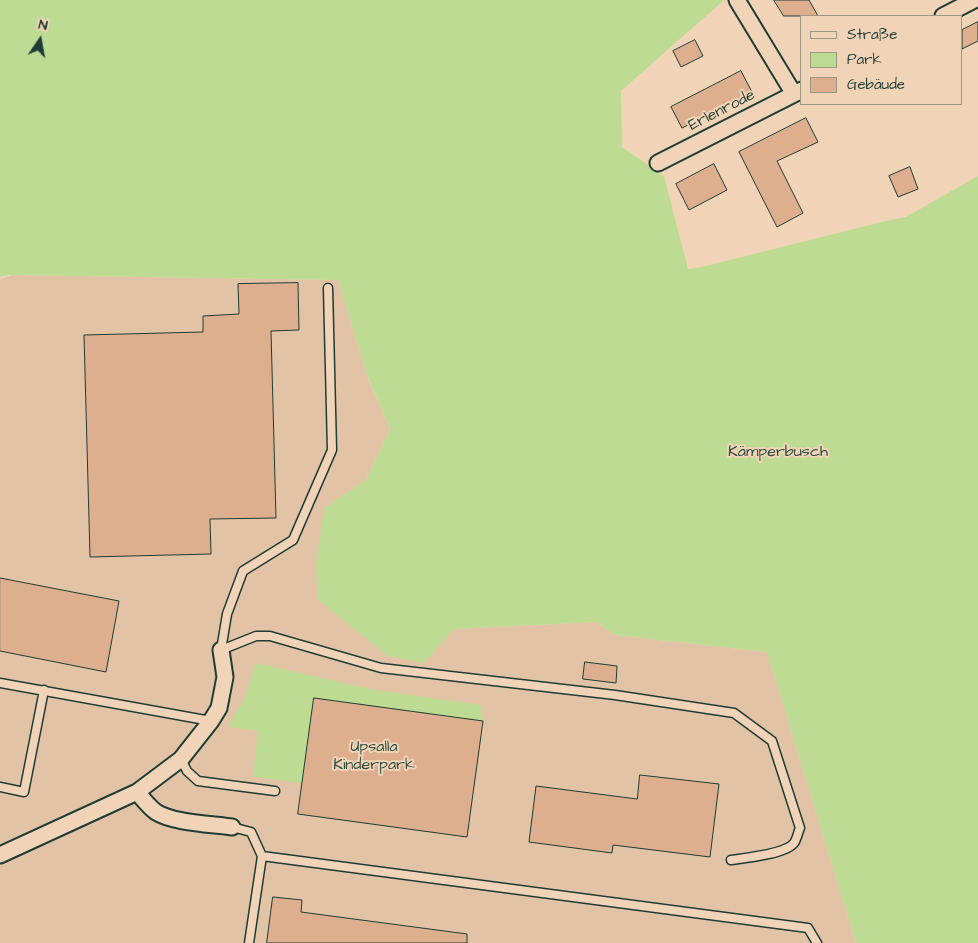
<!DOCTYPE html>
<html>
<head>
<meta charset="utf-8">
<style>
	body { margin:0 }
	#map { position:relative; width:978px; height:943px; overflow:hidden; background:#f1d4b7; font-family:"Architects Daughter",sans-serif }
	canvas { display:block }
	.legend { position:absolute; left:800px; top:15px; width:162px; height:90px; box-sizing:border-box; background:#f1d4b7; border:1px solid #9d9883; margin:0; padding:6px 9px; list-style:none; font-size:15px; color:#1f3d34 }
	.legend li { display:flex; align-items:center; gap:10px; height:25px }
	.legend b { width:25px; border:1px solid #9d9883 }
	.north { position:absolute; left:15px; top:15px; width:50px; height:50px; -webkit-text-stroke:4px #f1d4b7; paint-order:stroke; rotate:12deg; font-size:14px; font-weight:700; line-height:20px; text-align:center; color:#1f3d34 }
	.north::after { content:''; display:block; margin:auto; width:18px; height:22px; background:#1f3d34; clip-path:polygon(50% 0,100% 100%,50% 72%,0 100%) }
</style>
</head>
<body>
<div id="map">
<canvas width="978" height="943"></canvas>
<ul class="legend">
<li><b style="height:6px;background:#f1d4b7"></b>Straße</li>
<li><b style="height:14px;background:#bddb93"></b>Park</li>
<li><b style="height:14px;background:#deaf8f"></b>Gebäude</li>
</ul>
<div class="north">N</div>
</div>
<script>
const c = document.querySelector('canvas').getContext('2d');
c.lineJoin = 'round';
function fill(path, color) { c.fillStyle = color; c.fill(path, 'evenodd'); }
function strokePath(path, color, width, dash) { c.strokeStyle = color; c.lineWidth = width; c.lineCap = dash ? 'butt' : 'round'; c.setLineDash(dash || []); c.stroke(path); }
function drawText(font, color, halo, rows, align = 'center') {
  c.font = font + ' "Architects Daughter",sans-serif'; c.lineWidth = 4; c.setLineDash([]); c.textBaseline = 'middle'; c.strokeStyle = halo; c.fillStyle = color; for (const [text, x, y, turn = 0] of rows) {
    c.save(); c.translate(x, y); c.rotate((+turn || 0) * Math.PI / 180); c.textAlign = isNaN(turn) ? turn : align; if (halo) c.strokeText(text, 0, 0); c.fillText(text, 0, 0); c.restore();
  }
}
fill(new Path2D(`
	M 12,275 L 338,280 L 369,381 L 390,429 L 366,480 L 324,508 L 424,663 L 453,629 L 597,622 L 614,635 L 767,652 L 856,943 L 0,943 L 0,279 Z`), '#e3c3a6');
fill(new Path2D(`
	M 0,0 L 724,0 L 621,91 L 622,147 L 664,176 L 688,269 L 706,266 L 886,221 L 906,217 L 978,176 L 978,943 L 856,943 L 767,652 L 614,635 L 597,622 L 454,629 L 424,663 L 388,656 L 318,600 L 316,564 L 324,508 L 366,480 L 390,429 L 367,375 L 338,280 L 12,275 L 8,275 L 0,277 Z
	M 256,663 L 375,690 L 481,705 L 483,721 L 467,837 L 298,814 L 302,783 L 253,777 L 258,731 L 228,727 L 244,699 Z`), '#bddb93');
const building = new Path2D(`
	M 774,0 L 809,0 L 818,16 L 784,16 Z
	M 978,22 L 978,41 L 962,49 L 962,30 Z
	M 695,40 L 703,56 L 681,67 L 673,51 Z
	M 741,71 L 752,92 L 682,128 L 671,107 Z
	M 806,118 L 818,142 L 777,161 L 803,213 L 777,227 L 739,152 Z
	M 714,164 L 727,190 L 689,210 L 676,184 Z
	M 910,167 L 918,189 L 898,197 L 889,176 Z
	M 298,283 L 299,330 L 271,331 L 276,518 L 210,519 L 211,554 L 90,557 L 84,335 L 203,332 L 203,316 L 239,314 L 238,284 Z
	M 0,578 L 119,601 L 106,672 L 0,651 Z
	M 585,662 L 617,666 L 616,683 L 583,679 Z
	M 314,698 L 483,721 L 467,837 L 298,814 Z
	M 640,775 L 719,784 L 710,857 L 613,845 L 612,853 L 529,842 L 536,786 L 637,799 Z
	M 273,897 L 302,900 L 301,912 L 467,934 L 467,943 L 267,943 Z`);
fill(building, '#deaf8f');
strokePath(building, '#1f3d34', 1);
const service = new Path2D(`
	M 221,650 L 256,636 L 270,636 L 381,668 L 615,695 L 734,713 L 772,741 L 800,828 C 798,832 797,839 794,843 C 786,854 745,858 731,860
	M 221,650 L 227,614 L 243,571 L 293,540 L 332,450 L 328,288
	M 0,683 L 211,721
	M 181,759 L 187,771 L 198,781 L 275,791
	M 0,787 L 24,792 L 44,690
	M 232,827 L 251,832 L 262,856 L 249,943
	M 262,856 L 808,928 L 817,943`);
const minor = new Path2D(`
	M 737,0 L 794,94
	M 943,16 L 974,0
	M 658,163 L 802,90
	M 137,792 C 143,799 149,807 156,812 C 173,823 212,824 232,827
	M 0,855 L 137,792 L 181,759 L 211,721 L 219,708 L 225,677 L 221,650`);
strokePath(service, '#1f3d34', 11);
strokePath(minor, '#1f3d34', 19);
strokePath(service, '#f1d4b7', 8);
strokePath(minor, '#f1d4b7', 15);
drawText('16px', '#1f3d34', '#f1d4b7', [
	["Erlenrode",722,111,-27]
]);
drawText('16px', '#2f4d3e', '#f1d4b7', [
	["Kämperbusch",778,453],
	["Upsalla",374,748],
	["Kinderpark",374,766]
]);
</script>
</body>
</html>
